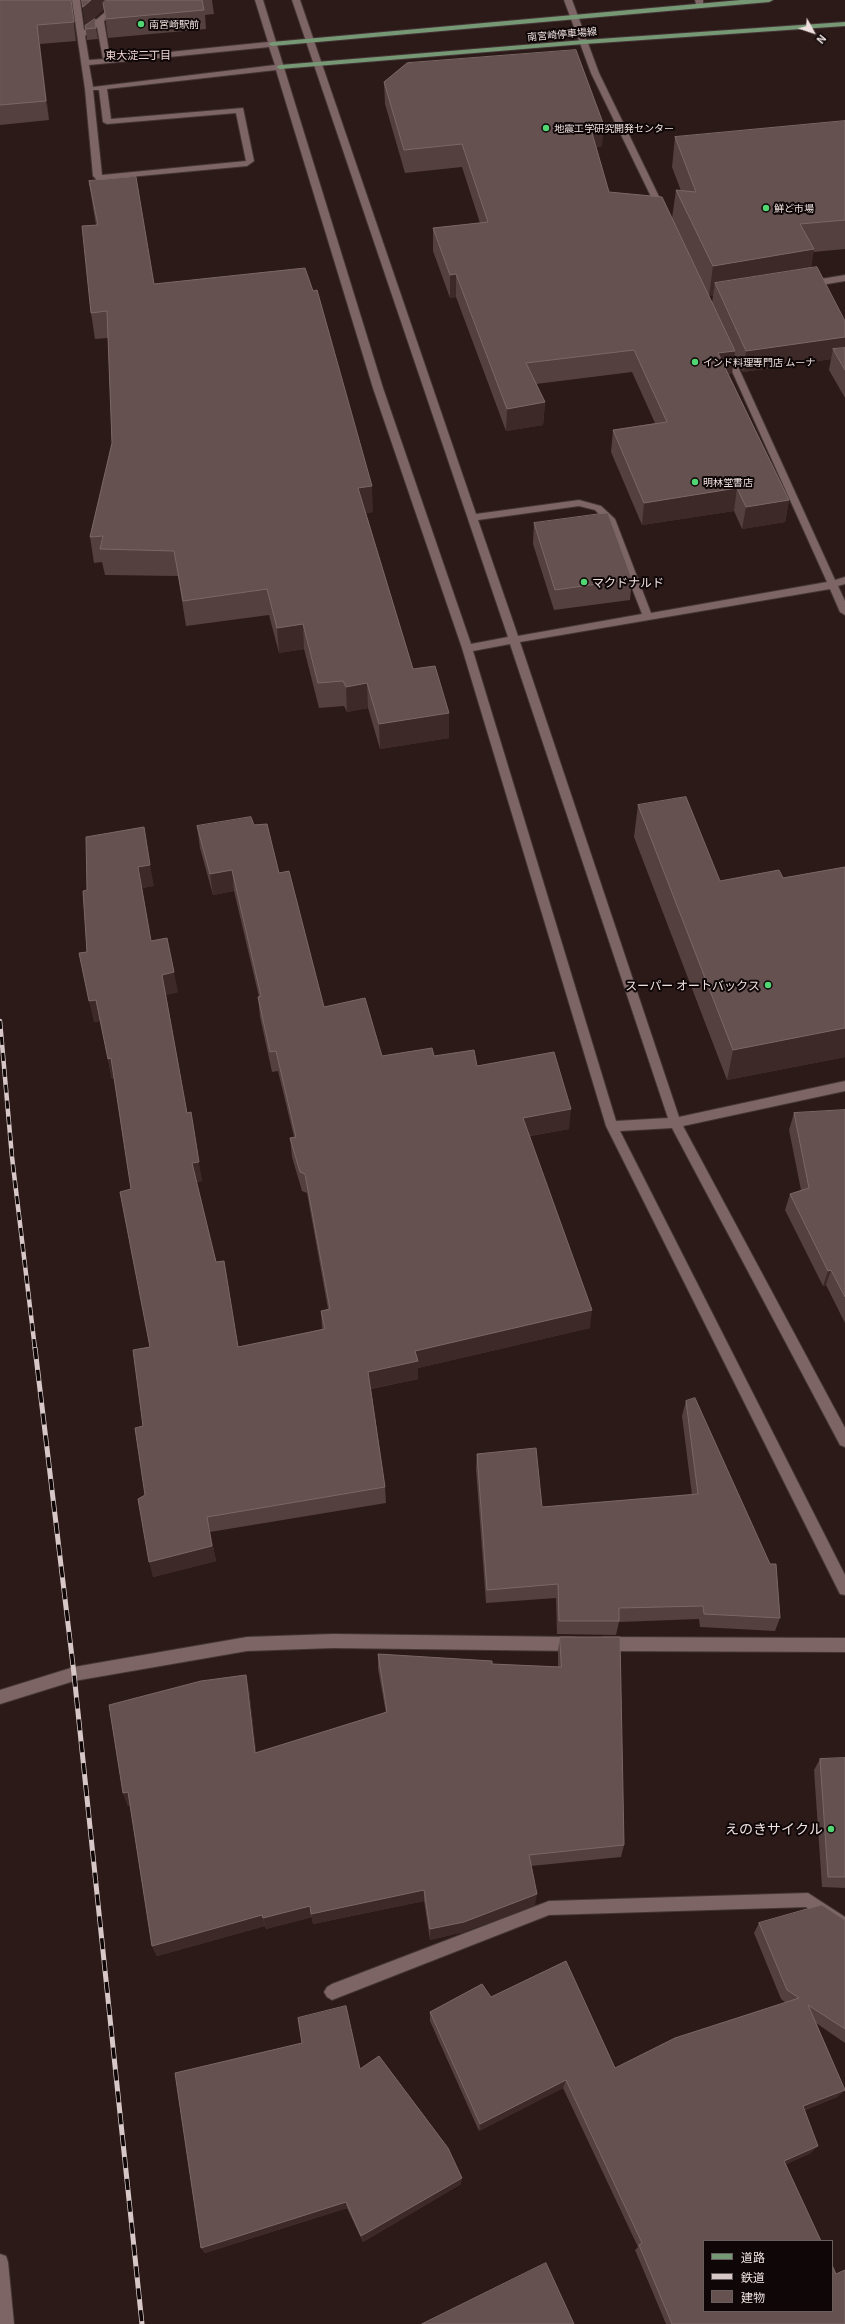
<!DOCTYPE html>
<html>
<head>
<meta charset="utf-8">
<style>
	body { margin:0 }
	#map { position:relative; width:845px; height:2324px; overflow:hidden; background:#2c1a19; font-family:Georgia,"Noto Sans JP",serif }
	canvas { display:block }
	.legend { position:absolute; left:703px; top:2240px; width:130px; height:72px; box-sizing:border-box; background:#0f0707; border:1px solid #695e5e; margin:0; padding:5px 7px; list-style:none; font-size:12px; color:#efe1e0 }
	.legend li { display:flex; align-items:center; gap:8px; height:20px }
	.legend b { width:20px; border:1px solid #695e5e }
	.north { position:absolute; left:793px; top:12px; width:40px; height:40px; -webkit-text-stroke:3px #0f0707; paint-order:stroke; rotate:130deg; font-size:11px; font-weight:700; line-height:16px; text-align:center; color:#efe1e0 }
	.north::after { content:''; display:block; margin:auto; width:14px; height:18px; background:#efe1e0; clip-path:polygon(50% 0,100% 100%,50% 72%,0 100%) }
</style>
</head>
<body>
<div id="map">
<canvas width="845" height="2324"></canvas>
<ul class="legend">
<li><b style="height:5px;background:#769874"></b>道路</li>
<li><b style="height:5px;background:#d7c8c7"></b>鉄道</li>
<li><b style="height:11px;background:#645150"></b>建物</li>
</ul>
<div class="north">N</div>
</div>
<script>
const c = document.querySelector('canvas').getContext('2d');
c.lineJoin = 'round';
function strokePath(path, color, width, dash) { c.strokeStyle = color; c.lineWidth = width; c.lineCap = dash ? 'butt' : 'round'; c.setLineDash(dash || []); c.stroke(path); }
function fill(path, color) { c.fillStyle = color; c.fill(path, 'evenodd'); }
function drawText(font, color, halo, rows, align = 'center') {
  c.font = font + ' Georgia,"Noto Sans JP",serif'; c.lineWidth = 4; c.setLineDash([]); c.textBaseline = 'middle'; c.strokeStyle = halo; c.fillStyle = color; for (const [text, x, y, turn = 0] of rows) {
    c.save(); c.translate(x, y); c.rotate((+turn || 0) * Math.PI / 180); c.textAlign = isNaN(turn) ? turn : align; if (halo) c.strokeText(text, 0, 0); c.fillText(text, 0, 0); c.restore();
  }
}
const minor = new Path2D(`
	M 72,0 L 80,0 L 84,30 L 117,2 L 117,0 L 125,0 L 124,5 L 104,21 L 110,58 L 268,42 L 255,0 L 263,0 L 383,388 L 471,644 L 508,637 L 292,0 L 300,0 L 476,514 L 579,500 L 601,506 L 615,519 L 651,613 L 827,582 L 722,349 L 726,346 L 730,349 L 835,580 L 845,577 L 845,584 L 838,586 L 845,601 L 845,615 L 840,612 L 830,589 L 520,642 L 679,1117 L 845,1081 L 845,1091 L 683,1126 L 845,1428 L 845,1447 L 840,1445 L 672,1128 L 620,1131 L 845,1575 L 845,1595 L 840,1594 L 606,1126 L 462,648 L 373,388 L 276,70 L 107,89 L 111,119 L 243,108 L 254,161 L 247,166 L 97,180 L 93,176 L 85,89 ZM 97,27 L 103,59 L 89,60 L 85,36 ZM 269,47 L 275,65 L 93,87 L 89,65 ZM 93,90 L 99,90 L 103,122 L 107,124 L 236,113 L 246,161 L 102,175 ZM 579,506 L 595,510 L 606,521 L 642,614 L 518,636 L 478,520 ZM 510,644 L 668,1118 L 616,1121 L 473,651 Z
	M 564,0 L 572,0 L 599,73 L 666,211 L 665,213 L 658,211 L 591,73 Z
	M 695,0 L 703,0 L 703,8 L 697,8 Z
	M 845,275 L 845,281 L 809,287 L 805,284 L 809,281 Z
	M 333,1634 L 574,1637 L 579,1639 L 581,1644 L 579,1649 L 574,1651 L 333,1648 L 247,1651 L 74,1681 L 0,1704 L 0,1690 L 74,1667 L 247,1637 Z
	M 604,1637 L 845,1638 L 845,1652 L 604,1651 L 599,1649 L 597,1644 L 599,1639 Z
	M 808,1893 L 845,1917 L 845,1933 L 806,1907 L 549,1915 L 332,2000 L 327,1997 L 324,1992 L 327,1987 L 332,1984 L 549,1901 Z
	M 0,2254 L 6,2256 L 8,2262 L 14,2324 L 0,2324 Z`);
const major = new Path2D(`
	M 741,0 L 773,0 L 769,2 L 272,46 L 268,44 L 272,42 Z
	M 845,22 L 845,26 L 584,44 L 280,69 L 276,67 L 280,65 L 584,40 Z`);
strokePath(minor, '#443535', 2);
strokePath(major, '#443535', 2);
fill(minor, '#7c6564');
fill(major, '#769874');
const railFar1 = new Path2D(`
	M 0,1021 L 12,1157 L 35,1349`);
const rail = new Path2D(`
	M 35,1348 L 74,1674 L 142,2324`);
strokePath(railFar1, '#d7c8c7', 4.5);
strokePath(rail, '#d7c8c7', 5);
strokePath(railFar1, '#0f0707', 3, [8]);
strokePath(rail, '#0f0707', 3.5, [11]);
fill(new Path2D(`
	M 0,0 L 71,0 L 76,41 L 40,44 L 49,120 L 0,125 Z
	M 82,0 L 212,0 L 214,14 L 205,15 L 206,29 L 108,38 L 104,9 L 90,22 L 96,28 L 98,39 L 87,40 Z
	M 384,82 L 603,123 L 602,146 L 596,147 L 609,192 L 672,218 L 676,190 L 681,191 L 672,167 L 675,137 L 845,121 L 845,249 L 813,252 L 811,268 L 845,321 L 845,398 L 829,370 L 831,359 L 743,372 L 734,354 L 732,373 L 728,374 L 789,500 L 785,522 L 742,529 L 734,511 L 642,525 L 611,452 L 613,430 L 655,423 L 632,372 L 536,384 L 545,402 L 543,425 L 506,431 L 456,297 L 450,298 L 433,251 L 433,228 L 480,223 L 462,167 L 405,173 L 385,104 ZM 709,296 L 713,296 L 712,303 Z
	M 89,181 L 154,284 L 373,512 L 366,513 L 413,669 L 449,738 L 380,749 L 368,708 L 347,712 L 344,706 L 319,708 L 304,649 L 279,653 L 269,615 L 186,626 L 178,576 L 105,575 L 102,562 L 94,563 L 90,537 L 112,443 L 108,338 L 95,339 L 91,313 L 96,225 L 93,208 Z
	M 534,523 L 632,579 L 630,600 L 554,610 L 533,544 Z
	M 638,805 L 720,881 L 783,878 L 845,867 L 845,1057 L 727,1080 L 634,837 Z
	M 254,825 L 279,873 L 324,1007 L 382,1056 L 434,1056 L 477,1066 L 569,1129 L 530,1136 L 590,1328 L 418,1368 L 418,1379 L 371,1389 L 385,1487 L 386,1503 L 210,1532 L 216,1561 L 153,1577 L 145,1495 L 143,1426 L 150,1347 L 131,1189 L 114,1078 L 112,1079 L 100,1021 L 94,1022 L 87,952 L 83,891 L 154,886 L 142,888 L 151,941 L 178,992 L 166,995 L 187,1113 L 202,1181 L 196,1182 L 238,1347 L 322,1329 L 321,1311 L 328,1309 L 307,1193 L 302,1191 L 292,1157 L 290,1138 L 294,1137 L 278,1071 L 272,1072 L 260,1017 L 258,997 L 259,997 L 234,891 L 213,895 L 200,848 L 197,826 Z
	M 845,1110 L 845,1323 L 826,1285 L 823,1286 L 785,1210 L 790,1194 L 801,1190 L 789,1130 L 794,1113 Z
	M 686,1401 L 780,1618 L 775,1631 L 700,1627 L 699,1619 L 619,1622 L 616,1635 L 557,1634 L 556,1598 L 486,1603 L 476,1469 L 477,1454 L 542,1507 L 692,1495 L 682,1416 Z
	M 560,1637 L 624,1845 L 621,1857 L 531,1866 L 535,1905 L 463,1932 L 430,1940 L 424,1901 L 313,1924 L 312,1917 L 266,1929 L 265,1926 L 157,1956 L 152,1946 L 130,1805 L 128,1806 L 123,1793 L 249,1689 L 256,1753 L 386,1713 L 378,1669 L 378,1654 L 492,1664 L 558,1667 L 558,1651 Z
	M 845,1758 L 845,1888 L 822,1887 L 814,1770 L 820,1759 Z
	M 845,1920 L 845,2043 L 816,2023 L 845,2090 L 837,2097 L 805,2110 L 811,2153 L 786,2164 L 845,2324 L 666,2324 L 635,2250 L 638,2247 L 563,2088 L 479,2131 L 430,2021 L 430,2012 L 491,1997 L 615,2068 L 786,2003 L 781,1999 L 754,1933 L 759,1923 Z
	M 360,2069 L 461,2184 L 363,2242 L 347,2208 L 205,2253 L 201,2248 Z`), '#54403e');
fill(new Path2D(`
	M 91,0 L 115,0 L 85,26 L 83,7 Z
	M 37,25 L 40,44 L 49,120 L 46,101 Z
	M 603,123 L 602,146 L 588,148 L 590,126 Z
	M 814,249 L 809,280 L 715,283 L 713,296 L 709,296 L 713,266 Z
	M 456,274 L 456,297 L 450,298 L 450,275 Z
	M 845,337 L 845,357 L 833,349 L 831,359 L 743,372 L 746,351 Z
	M 735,351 L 732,373 L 715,375 L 718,353 Z
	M 545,402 L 543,425 L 506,431 L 507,409 Z
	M 372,486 L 373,512 L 359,514 L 358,488 Z
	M 737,488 L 734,511 L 642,525 L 644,503 Z
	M 789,500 L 785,522 L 742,529 L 746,507 Z
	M 303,624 L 304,649 L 279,653 L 277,628 Z
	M 367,683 L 368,708 L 347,712 L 346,687 Z
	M 449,713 L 449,738 L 380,749 L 379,724 Z
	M 150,865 L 154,886 L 142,888 L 138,867 Z
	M 232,870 L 234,891 L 213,895 L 210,874 Z
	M 174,972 L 178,992 L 166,995 L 162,975 Z
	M 96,1000 L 100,1021 L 94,1022 L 89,1001 Z
	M 845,1028 L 845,1057 L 727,1080 L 733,1050 Z
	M 111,1058 L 115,1078 L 112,1079 L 108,1059 Z
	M 571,1109 L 569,1129 L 522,1137 L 523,1118 Z
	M 191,1112 L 202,1181 L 195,1182 L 192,1163 Z
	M 831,1270 L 826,1285 L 823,1286 L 828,1271 Z
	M 592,1310 L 590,1328 L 418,1368 L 418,1379 L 369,1389 L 368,1372 L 415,1351 Z
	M 207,1517 L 216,1561 L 153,1577 L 149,1562 Z
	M 246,1675 L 249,1689 L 258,1766 L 255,1753 Z
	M 128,1792 L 133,1805 L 128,1806 L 123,1793 Z
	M 424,1890 L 424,1901 L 313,1924 L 311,1914 Z
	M 537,1894 L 535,1905 L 463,1932 L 430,1940 L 430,1929 Z
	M 310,1906 L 312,1917 L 266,1929 L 263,1918 Z
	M 262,1915 L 265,1926 L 157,1956 L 152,1946 Z
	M 566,2080 L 563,2088 L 479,2131 L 480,2124 Z
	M 845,2090 L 837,2097 L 796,2113 L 803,2106 Z
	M 818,2146 L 811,2153 L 778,2167 L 784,2161 Z
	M 462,2178 L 461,2184 L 363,2242 L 361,2236 Z
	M 346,2202 L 347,2208 L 205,2253 L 201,2248 Z`), '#3d2a28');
const building = new Path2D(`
	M 0,0 L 71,0 L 74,22 L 37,25 L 46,101 L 0,105 Z
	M 82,0 L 91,0 L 83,7 Z
	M 106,0 L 202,0 L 204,10 L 106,19 L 103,3 Z
	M 95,19 L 96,28 L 86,29 L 85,26 Z
	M 576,50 L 603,123 L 590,126 L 609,192 L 662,197 L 735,351 L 718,353 L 789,500 L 746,507 L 737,488 L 644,503 L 613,430 L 667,422 L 634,350 L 526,363 L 545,402 L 507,409 L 456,274 L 450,275 L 433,228 L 488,222 L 462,144 L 404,150 L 384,82 L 407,63 Z
	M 845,121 L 845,220 L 800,224 L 814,249 L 713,266 L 676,190 L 696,192 L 675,137 Z
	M 136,177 L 154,284 L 305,268 L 313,291 L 317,290 L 372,486 L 358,488 L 413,669 L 435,666 L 449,713 L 379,724 L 367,683 L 346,687 L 343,681 L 318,683 L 303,624 L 277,628 L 267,589 L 183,601 L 174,551 L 100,549 L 103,536 L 90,537 L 112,443 L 107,311 L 91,313 L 82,226 L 98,225 L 89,181 Z
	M 817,267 L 845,321 L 845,337 L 746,351 L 715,283 Z
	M 845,348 L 845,370 L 833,349 Z
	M 608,513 L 632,579 L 555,590 L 534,523 Z
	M 686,797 L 720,881 L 779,870 L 783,878 L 845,867 L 845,1028 L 733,1050 L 638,805 Z
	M 251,817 L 254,825 L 267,824 L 279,873 L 289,871 L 324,1007 L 365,998 L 382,1056 L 432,1048 L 434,1056 L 474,1050 L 477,1066 L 554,1052 L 571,1109 L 523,1118 L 592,1310 L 415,1351 L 418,1361 L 368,1372 L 385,1487 L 207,1517 L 212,1546 L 149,1562 L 138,1499 L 145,1495 L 135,1428 L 143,1426 L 133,1350 L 150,1347 L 120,1192 L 131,1189 L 111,1058 L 108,1059 L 96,1000 L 89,1001 L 79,953 L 87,952 L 83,891 L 87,890 L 86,837 L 144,827 L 150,865 L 138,867 L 151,941 L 167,938 L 174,972 L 162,975 L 187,1113 L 191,1112 L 199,1162 L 192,1163 L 216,1262 L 224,1261 L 238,1347 L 325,1329 L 321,1311 L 330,1309 L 305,1174 L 300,1172 L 290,1138 L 296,1137 L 276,1051 L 270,1052 L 258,997 L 261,996 L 232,870 L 210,874 L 197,826 Z
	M 845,1110 L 845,1297 L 831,1270 L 828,1271 L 790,1194 L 809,1188 L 794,1113 Z
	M 695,1398 L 770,1564 L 776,1564 L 780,1618 L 704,1614 L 703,1606 L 619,1608 L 619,1621 L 559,1621 L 558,1584 L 487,1590 L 477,1454 L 536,1448 L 542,1507 L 698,1494 L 686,1401 Z
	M 560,1637 L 620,1637 L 624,1845 L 529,1855 L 537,1894 L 464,1922 L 430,1929 L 424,1890 L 311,1914 L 310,1906 L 263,1918 L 262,1915 L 152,1946 L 128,1792 L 123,1793 L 109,1705 L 201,1681 L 246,1675 L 255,1753 L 387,1712 L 378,1654 L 492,1661 L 492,1664 L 561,1667 Z
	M 845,1758 L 845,1877 L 828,1877 L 820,1759 Z
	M 822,1905 L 845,1920 L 845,2029 L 808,2005 L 845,2090 L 803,2106 L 818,2146 L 784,2161 L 821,2241 L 704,2241 L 704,2311 L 832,2311 L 832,2265 L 836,2274 L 845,2270 L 845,2324 L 672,2324 L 639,2245 L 642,2243 L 566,2080 L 480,2124 L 430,2012 L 482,1984 L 491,1997 L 566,1961 L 615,2068 L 675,2038 L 799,1998 L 787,1990 L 759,1923 Z
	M 346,2006 L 360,2069 L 379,2056 L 448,2148 L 462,2178 L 361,2236 L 346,2202 L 201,2248 L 175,2073 L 302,2043 L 298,2018 Z
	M 546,2263 L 574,2324 L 422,2324 Z`);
fill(building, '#645150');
strokePath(building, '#7a6866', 1);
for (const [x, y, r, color] of [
	[141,24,4,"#51d674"],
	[546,128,4,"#51d674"],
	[766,208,4,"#51d674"],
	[695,362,4,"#51d674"],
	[695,482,4,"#51d674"],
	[584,582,4,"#51d674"],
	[768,985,4,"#51d674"],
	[831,1829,4,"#51d674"]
]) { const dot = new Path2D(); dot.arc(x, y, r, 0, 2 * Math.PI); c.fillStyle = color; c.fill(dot); strokePath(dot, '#0f0707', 1.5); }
drawText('10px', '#efe1e0', '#0f0707', [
	["南宮崎駅前",149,24],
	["地震工学研究開発センター",554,128],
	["鮮ど市場",774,208],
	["インド料理専門店 ムーナ",703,362],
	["明林堂書店",703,482]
], 'left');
drawText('10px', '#efe1e0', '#0f0707', [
	["南宮崎停車場線",562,34,-5]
]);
drawText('11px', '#f0d6d4', '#0f0707', [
	["東大淀二丁目",138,55]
]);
drawText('12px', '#efe1e0', '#0f0707', [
	["マクドナルド",592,582],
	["スーパー オートバックス",760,985,"right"]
], 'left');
drawText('14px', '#efe1e0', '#0f0707', [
	["えのきサイクル",823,1829]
], 'right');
</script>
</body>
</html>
